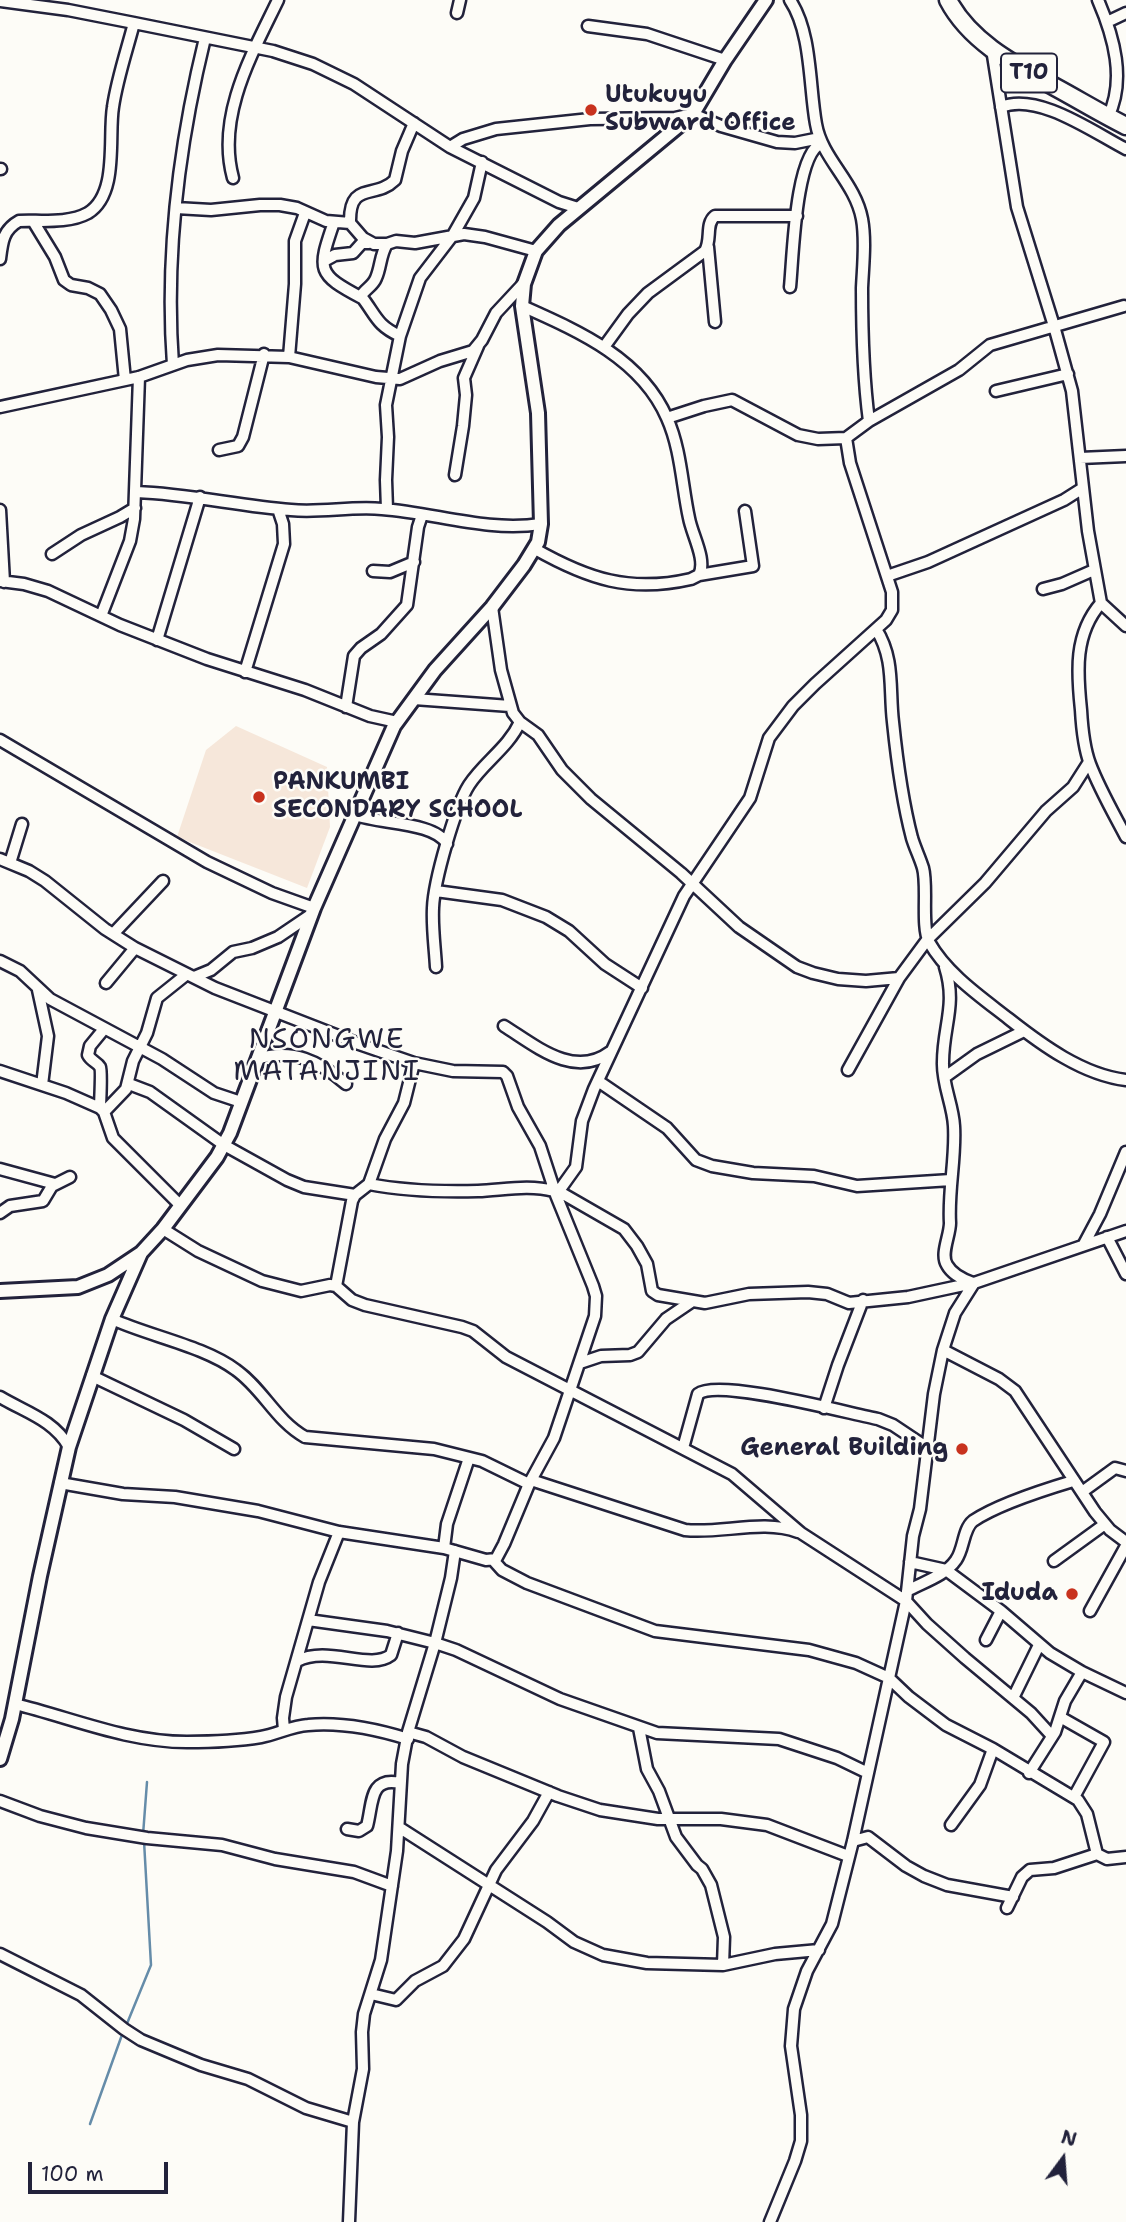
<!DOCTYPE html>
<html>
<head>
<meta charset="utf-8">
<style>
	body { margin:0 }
	#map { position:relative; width:1126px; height:2222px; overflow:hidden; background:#fdfcf7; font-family:"Shantell Sans",sans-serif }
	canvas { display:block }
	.north { position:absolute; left:1028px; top:2124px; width:70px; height:70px; -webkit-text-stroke:5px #fdfcf7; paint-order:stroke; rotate:16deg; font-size:19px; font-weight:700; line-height:28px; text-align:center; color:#22223b }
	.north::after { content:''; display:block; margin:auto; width:24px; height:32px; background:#22223b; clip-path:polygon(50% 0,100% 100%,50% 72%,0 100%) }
	.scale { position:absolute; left:28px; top:2162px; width:140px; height:32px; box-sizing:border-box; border:4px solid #22223b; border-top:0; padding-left:9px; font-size:21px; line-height:24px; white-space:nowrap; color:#22223b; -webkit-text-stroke:5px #fdfcf7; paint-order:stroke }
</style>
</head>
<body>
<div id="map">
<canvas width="1126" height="2222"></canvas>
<div class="north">N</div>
<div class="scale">100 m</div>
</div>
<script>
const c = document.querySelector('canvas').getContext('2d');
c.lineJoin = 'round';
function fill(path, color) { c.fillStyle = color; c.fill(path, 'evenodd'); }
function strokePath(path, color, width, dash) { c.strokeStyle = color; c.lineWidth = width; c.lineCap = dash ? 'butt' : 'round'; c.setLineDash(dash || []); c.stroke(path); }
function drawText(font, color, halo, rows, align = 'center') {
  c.font = font + ' "Shantell Sans",sans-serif'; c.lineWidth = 5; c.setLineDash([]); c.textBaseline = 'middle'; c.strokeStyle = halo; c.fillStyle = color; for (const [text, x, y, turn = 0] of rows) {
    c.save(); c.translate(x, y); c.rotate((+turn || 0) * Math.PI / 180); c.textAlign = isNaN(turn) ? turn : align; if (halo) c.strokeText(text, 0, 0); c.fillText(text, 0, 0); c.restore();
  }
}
fill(new Path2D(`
	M 236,726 L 327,767 L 330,827 L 307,888 L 177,837 L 206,750 Z`), '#f6e7da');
strokePath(new Path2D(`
	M 143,1835 L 147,1782
	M 126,2026 L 151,1965 L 144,1841
	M 90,2124 L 123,2032`), '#658ca9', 2.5);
const minor = new Path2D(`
	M 790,0 C 812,33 809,86 816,124 C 822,159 855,182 862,219 C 866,241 863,265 862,288 C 862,333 863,376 869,421
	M 1098,0 C 1114,37 1126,80 1108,117
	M 0,1 L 68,10 L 134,23 L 273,51 L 313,64 L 354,84 L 450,147 L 559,202 L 578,208
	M 457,13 L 460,0
	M 1107,22 L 1126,13
	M 588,26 L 647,34 L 725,60
	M 992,49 L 1017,207 L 1054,326 L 1072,391 L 1088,531 L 1101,603 L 1126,626
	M 1001,107 C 1038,92 1093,132 1126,149
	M 450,147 L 463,139 L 496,129 L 590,119 L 675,118 L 693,114 L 721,126 L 777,142 L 795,143 L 820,138
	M 0,169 L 1,169
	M 233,178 C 216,116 252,54 278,0
	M 176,208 L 211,210 L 260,205 L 280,205 L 297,208 L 326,221 L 350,223 L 363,238 L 374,244 L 387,244 L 396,241 L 415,243 L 464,234 L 485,237 L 536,251
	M 33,221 L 55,257 L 64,280 L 71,285 L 88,288 L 100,294 L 111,310 L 120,329 L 125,380
	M 334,222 C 317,271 317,274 362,298
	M 350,223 C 349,180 375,200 395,180 L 402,151 L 414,123
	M 387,244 C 380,255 381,267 376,278 C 373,286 365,289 361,296 C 376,315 376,325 400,336
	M 708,247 L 715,322
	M 0,259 C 2,242 3,230 19,221 C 40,220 68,224 88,213 C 119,194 108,137 113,107 C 117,79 127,50 134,23
	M 324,261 L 335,255 L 353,253 L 362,243 L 369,243
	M 790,287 C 793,258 795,153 822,143
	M 522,306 C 578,331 641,358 667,418 C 681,449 682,486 689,518 C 692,535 707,560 699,575 L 691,579 C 630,593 588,579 535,549
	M 604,347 L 628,314 L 648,293 L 705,251 C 712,239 705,224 715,216 L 797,216
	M 289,357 L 295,284 L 295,241 L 305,213
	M 173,365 C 165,256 179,144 205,38
	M 996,391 L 1068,374
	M 0,407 L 139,377 L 187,360 L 218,355 L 289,357 L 376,377 L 400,379 L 440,361 L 473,351 L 482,340 L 496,313 L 523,284
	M 667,418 L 704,406 L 732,400 L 798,435 L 818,439 L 846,438
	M 219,450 L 238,446 L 243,437 L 264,354
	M 1080,458 L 1126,456
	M 455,475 L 463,426 L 466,395 L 464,378 L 478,346
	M 137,492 C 189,494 239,506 291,510 C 321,513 352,506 382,509 C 436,513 486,532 541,524
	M 387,509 L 386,480 L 388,437 L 386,405 L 400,336 L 420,278 L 453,235 L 474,198 L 482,162
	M 0,510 L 4,582
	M 52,554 L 81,535 L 120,517 L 135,508
	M 373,571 L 390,572 L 414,562
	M 699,575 L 753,566 L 745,511
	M 887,576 L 928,562 L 1064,500 L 1083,488
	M 0,581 L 24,584 L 48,591 L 120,625 L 207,659 L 305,690 L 370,716 L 397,722
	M 1043,589 L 1062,584 L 1094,570
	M 1101,603 C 1074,634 1077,672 1081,710 C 1082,728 1084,748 1090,764 C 1099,788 1114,814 1126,837
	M 492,607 L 501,670 L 513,713 L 520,722 L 538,735 L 562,770 L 591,799 L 681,873 L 739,927 L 797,967 L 813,973 L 838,979 L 866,981 L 899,978
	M 101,616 L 130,541 L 134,519 L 139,377
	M 876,629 C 895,659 889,689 893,722 C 897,761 902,800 912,838 C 915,848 920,858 923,868 C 928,886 921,927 929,942 C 947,974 981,997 1009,1019 C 1042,1045 1083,1075 1126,1080
	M 157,640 L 200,497
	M 245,672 L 284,544 L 283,524 L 278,509
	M 414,699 L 510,706
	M 346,707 L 354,656 L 361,648 L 381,634 L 407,605 L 418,527 L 422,515
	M 0,740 L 207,862 L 272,893 L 314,908
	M 356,815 C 380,824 435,822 447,844
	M 0,859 L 29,871 L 45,881 L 105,929 L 135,948 L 215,988 L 359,1044 L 414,1063 L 453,1071 L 503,1072 L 507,1076 L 518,1107 L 540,1146 L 556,1195
	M 10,863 L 22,824
	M 436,891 L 502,900 L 546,917 L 569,931 L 605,964 L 642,988
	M 113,934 L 163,881
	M 0,961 L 20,971 L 50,999 L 162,1059 L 214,1093 L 241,1102
	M 436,967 C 435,948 432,928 433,908 C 434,881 455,807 469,785 C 484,762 508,748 520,722
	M 945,967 C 957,1005 943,1026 943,1062 C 942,1084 953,1105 954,1126 C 956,1158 948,1190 950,1223 C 950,1236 940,1254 947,1265 C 952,1274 964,1280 973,1283
	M 194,977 L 211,970 L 233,952 L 252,948 L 278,937 L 312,914
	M 106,983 L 135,948
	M 38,990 L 48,1036 L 42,1085
	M 504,1026 C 536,1046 574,1079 610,1052
	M 257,1059 C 293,1048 319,1061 346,1084
	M 848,1070 L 899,978 L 927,940 L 985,883 L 1046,811 L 1073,787 L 1089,762
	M 0,1071 L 66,1093 L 100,1108 L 104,1112 L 113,1138 L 180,1205
	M 945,1077 L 977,1054 L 1024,1031
	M 598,1081 L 667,1128 L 696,1160 L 712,1166 L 753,1173 L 814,1176 L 857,1186 L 951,1180
	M 129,1084 L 150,1092 L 224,1145 L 287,1180 L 304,1187 L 355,1195
	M 100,1108 C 100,1101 102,1071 100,1067 C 97,1062 91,1061 88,1055 L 90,1046 L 104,1029
	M 104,1112 L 126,1089 L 133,1061 L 147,1033 L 157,998 L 187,974
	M 0,1169 L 55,1184
	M 369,1184 C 405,1191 441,1192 478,1191 C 503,1190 529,1184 554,1191
	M 558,1191 L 624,1229 L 637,1246 L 647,1264 L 652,1291 L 658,1295 L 705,1303 L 749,1294 L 808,1292 L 827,1294 L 849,1303 L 908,1297 L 973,1283
	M 0,1213 L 10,1206 L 43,1201 L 52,1186 L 70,1177
	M 163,1229 L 198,1251 L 262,1281 L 301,1291 L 330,1285 L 336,1286 L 352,1300 L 365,1305 L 462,1327 L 473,1331 L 506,1357 L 732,1474 L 801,1533 L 906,1601 L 927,1624 L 965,1658 L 1031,1713 L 1052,1736
	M 1107,1237 L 1126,1274
	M 1084,1244 L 1100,1214 L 1126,1152
	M 336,1286 L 352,1201 L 355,1195 L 369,1184 L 385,1139 L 404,1103 L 414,1063
	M 112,1319 C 149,1336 204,1346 236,1370 C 263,1389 276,1421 305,1437 L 434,1449 L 482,1461 L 529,1484
	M 943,1350 L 999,1379 L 1015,1391 L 1095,1512 L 1110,1530 L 1126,1542
	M 580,1363 L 601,1356 L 630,1355 L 638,1352 L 666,1319 L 691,1302
	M 92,1376 L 184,1420 L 234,1449
	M 0,1397 C 25,1412 54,1420 69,1447
	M 824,1408 L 838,1365 L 863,1300
	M 683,1448 L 698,1394 C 718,1378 847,1413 878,1419 L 893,1425 L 926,1447
	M 531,1480 L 685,1530 C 721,1534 763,1519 798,1532
	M 60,1483 L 123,1494 L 175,1497 L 258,1511 L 339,1532 L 444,1548 L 486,1560 L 496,1559 L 504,1544 L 529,1484 L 554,1438 L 595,1316 L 596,1296 L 593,1286 L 556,1195 L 576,1167 L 582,1121 L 594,1089 L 684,896 L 750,798 L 769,738 L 793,706 L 815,684 L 886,620 L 892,610 L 892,592 L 850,463 L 846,438 L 869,421 L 959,370 L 990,345 L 1124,306
	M 1082,1492 L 1115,1468 L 1126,1471
	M 444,1548 L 447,1524 L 469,1458
	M 493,1560 L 502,1570 L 527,1583 L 655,1631 L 809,1650 L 856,1663 L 889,1678 L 909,1697 L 946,1725 L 993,1749 L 1078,1800 L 1087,1814 L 1097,1854 L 1107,1859 L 1126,1857
	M 1054,1561 L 1105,1524
	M 910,1562 L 946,1570 L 1001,1611 L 1050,1653 L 1082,1672 L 1126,1693
	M 907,1591 C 923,1582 945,1576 956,1560 C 964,1549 963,1529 973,1521 C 998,1504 1043,1490 1073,1481
	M 1090,1611 L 1126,1546
	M 308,1620 L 387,1631 L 435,1643 L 456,1650 L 560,1699 L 657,1733 L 779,1739 L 837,1758 L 868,1773
	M 986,1640 L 1001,1611
	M 297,1661 C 328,1645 370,1671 391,1655 L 398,1633
	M 1013,1698 L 1039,1645
	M 15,1704 C 72,1718 127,1742 187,1742 C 211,1742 237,1741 261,1737 C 277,1734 292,1726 308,1725 C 341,1722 376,1729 408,1739
	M 1060,1717 L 1104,1742 L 1074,1797
	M 639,1728 L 647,1769 L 659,1791 L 676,1837 L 697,1865 L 702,1869 L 711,1885 L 724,1937 L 723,1965
	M 284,1730 L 283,1718 L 286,1697 L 319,1582 L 339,1532
	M 408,1732 L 426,1737 L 463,1757 L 558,1796 L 600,1810 L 658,1819 L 721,1819 L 767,1825 L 848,1856
	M 1029,1773 L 1055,1732 L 1065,1701 L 1082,1672
	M 0,1801 L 40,1816 L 86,1828 L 147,1838 L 222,1845 L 275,1859 L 354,1872 L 392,1886
	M 951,1825 L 980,1785 L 993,1749
	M 400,1828 L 547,1922 L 574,1942 L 603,1955 L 647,1963 L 723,1965 L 775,1954 L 819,1950
	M 347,1829 L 359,1831 L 367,1826 C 373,1804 369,1776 400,1783
	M 853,1841 L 868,1837 L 906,1866 L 924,1876 L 947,1885 L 1013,1897
	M 1007,1908 L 1022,1877 L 1030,1870 L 1054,1868 L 1097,1854
	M 0,1954 L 81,1995 L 124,2029 L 141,2040 L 201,2065 L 248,2079 L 306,2108 L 353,2122
	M 371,1994 L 396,2000 L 415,1981 L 443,1966 L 464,1939 L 496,1870 L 533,1821 L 549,1792
	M 349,2222 L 353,2122 L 363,2069 L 362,2032 L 364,2014 L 381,1960 L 397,1851 L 402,1764 L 408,1732 L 435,1643 L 451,1578 L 455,1551
	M 770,2222 L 795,2161 L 801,2141 L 801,2115 L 791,2046 L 794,2009 L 807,1971 L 832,1924 L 853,1841 L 906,1601 L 913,1536 L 920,1509 L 934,1394 L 943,1350 L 955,1313 L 974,1283 L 1126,1231`);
const tertiary = new Path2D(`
	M 0,1291 L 78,1287 L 108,1275 L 141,1253 L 163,1229 L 217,1157 L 230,1133 L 314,908 L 394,726 L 435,670 L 492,607 L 524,565 L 538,542 L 541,524 L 538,413 L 522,306 L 524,284 L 536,251 L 559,225 L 693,114 L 725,60 L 766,0
	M 0,1759 L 12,1719 L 40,1576 L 69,1447 L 112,1319 L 141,1253`);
const trunk = new Path2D(`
	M 948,0 C 970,42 1015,65 1055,87 C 1079,100 1102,114 1126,126`);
strokePath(minor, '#22223b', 15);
strokePath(tertiary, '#22223b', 18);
strokePath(trunk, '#22223b', 21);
strokePath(minor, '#fdfcf7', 10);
strokePath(tertiary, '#fdfcf7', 12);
strokePath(trunk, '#fdfcf7', 16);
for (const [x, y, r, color] of [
	[591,110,7,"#c8321e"],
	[259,797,7,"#c8321e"],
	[962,1449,7,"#c8321e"],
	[1072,1594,7,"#c8321e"]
]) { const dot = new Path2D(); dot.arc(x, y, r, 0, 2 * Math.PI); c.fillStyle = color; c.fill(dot); strokePath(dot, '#fdfcf7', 2.5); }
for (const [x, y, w] of [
	[1029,73,56]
]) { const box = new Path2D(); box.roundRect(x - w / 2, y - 19.5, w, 39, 5); c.fillStyle = '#fdfcf7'; c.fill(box); strokePath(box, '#22223b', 2); }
drawText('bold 23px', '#22223b', null, [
	["T10",1029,73]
]);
drawText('bold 24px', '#22223b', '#fdfcf7', [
	["Utukuyu",605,96],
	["Subward Office",605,124],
	["PANKUMBI",273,783],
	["SECONDARY SCHOOL",273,811],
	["General Building",948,1449,"right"],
	["Iduda",1058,1594,"right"]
], 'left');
c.letterSpacing = '2px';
drawText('28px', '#22223b', '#fdfcf7', [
	["NSONGWE",327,1041],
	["MATANJINI",327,1073]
]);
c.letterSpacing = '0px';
</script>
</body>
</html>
